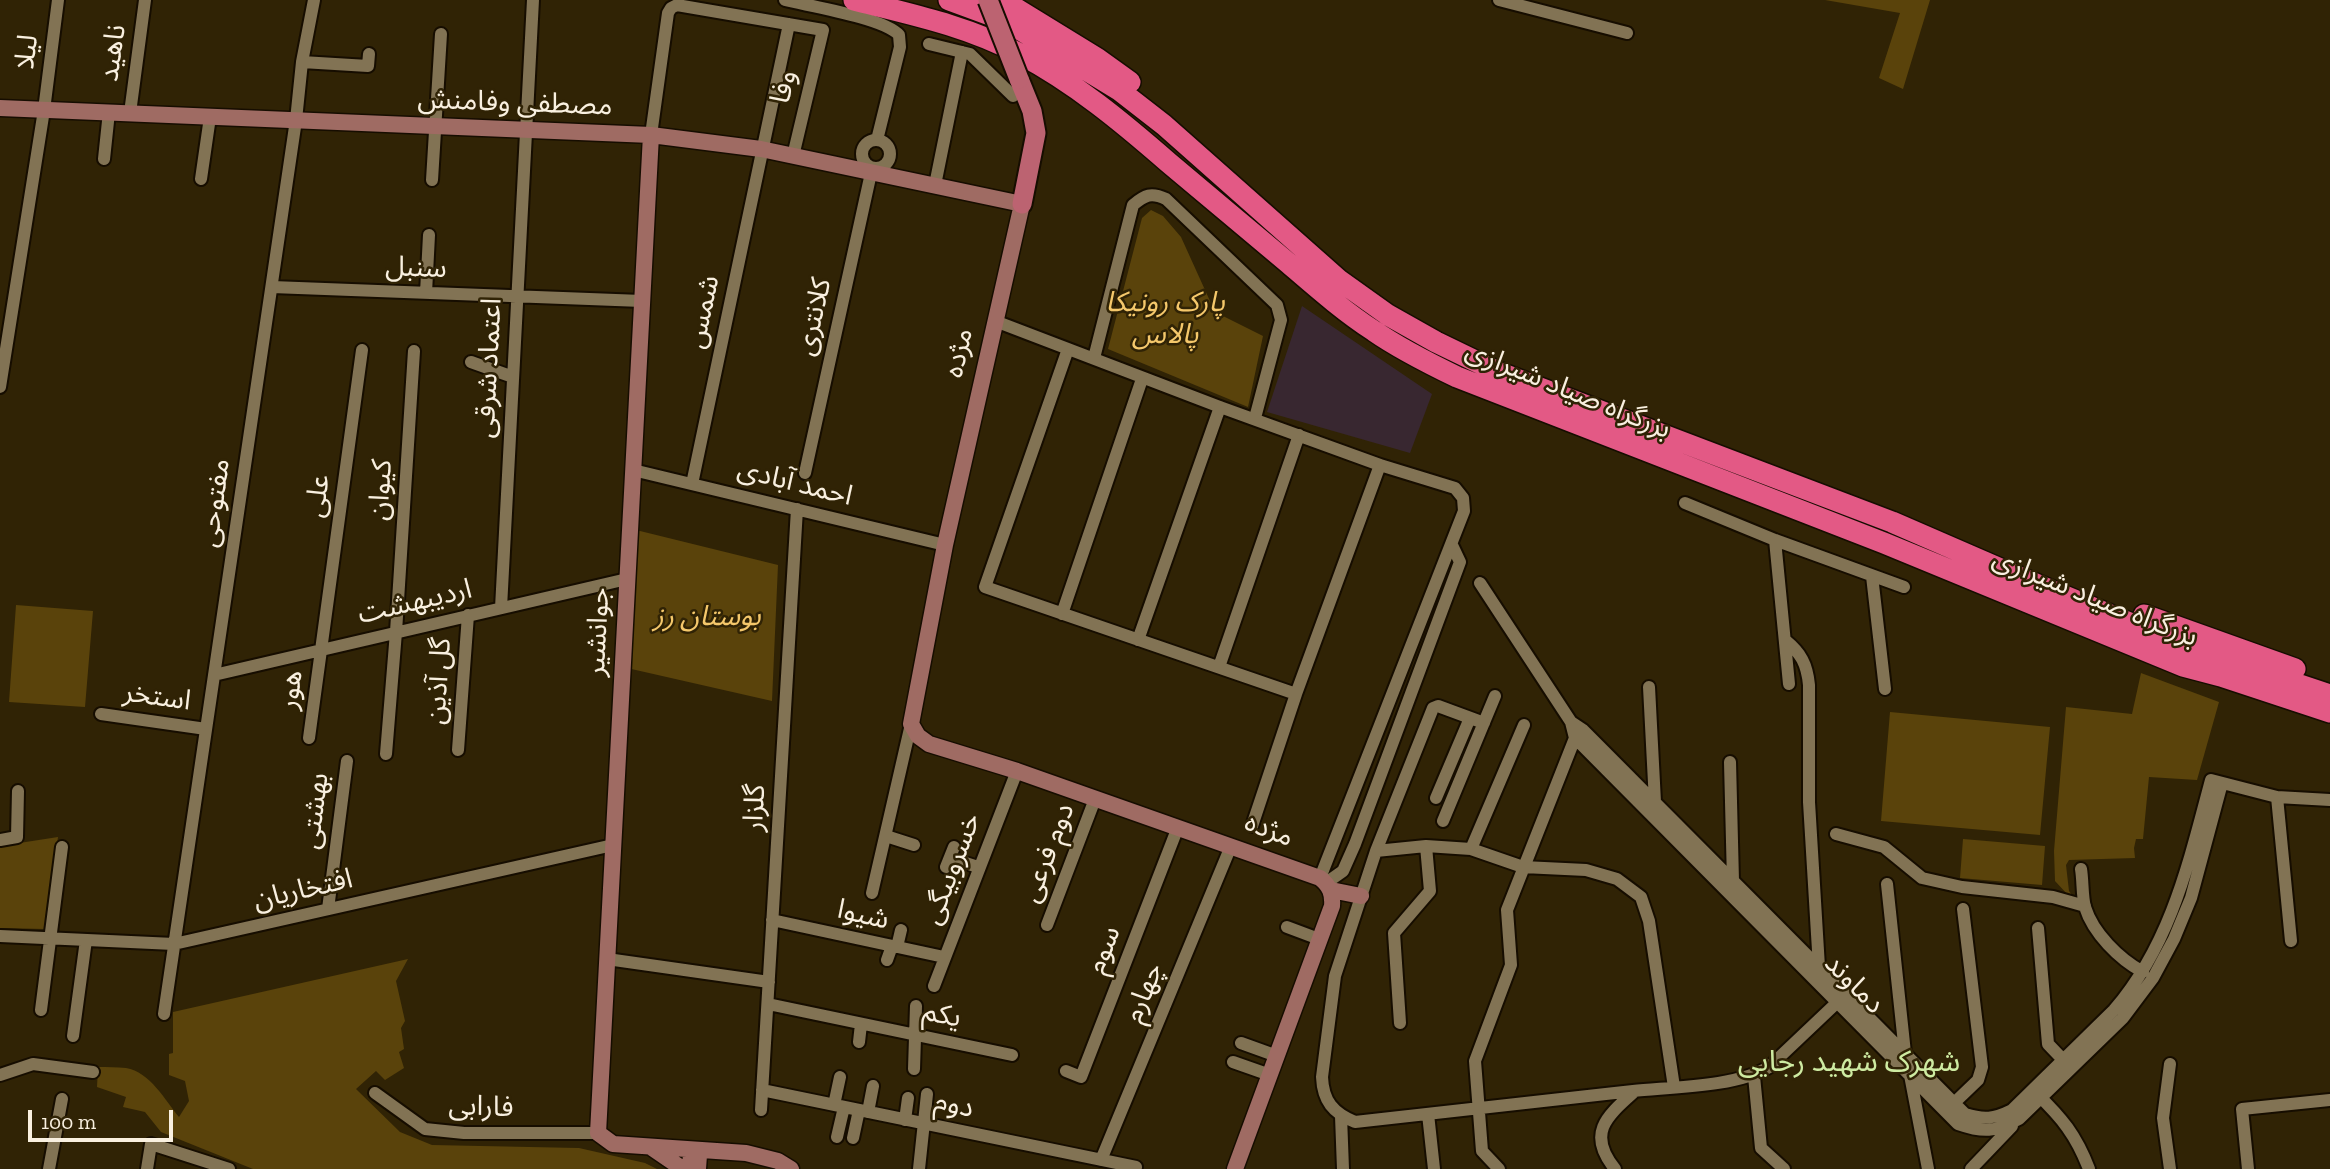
<!DOCTYPE html>
<html>
<head>
<meta charset="utf-8">
<style>
	body { margin:0 }
	#map { position:relative; width:2330px; height:1169px; overflow:hidden; background:#302305; font-family:"Zilla Slab",serif }
	canvas { display:block }
	.scale { position:absolute; left:28px; top:1110px; width:145px; height:32px; box-sizing:border-box; border:4px solid #f9f0e0; border-top:0; padding-left:9px; font-size:21px; line-height:24px; white-space:nowrap; color:#f9f0e0; -webkit-text-stroke:5px #302305; paint-order:stroke }
</style>
</head>
<body>
<div id="map">
<canvas width="2330" height="1169"></canvas>
<div class="scale">100 m</div>
</div>
<script>
const c = document.querySelector('canvas').getContext('2d');
c.lineJoin = 'round';
function fill(path, color) { c.fillStyle = color; c.fill(path, 'evenodd'); }
function strokePath(path, color, width, dash) { c.strokeStyle = color; c.lineWidth = width; c.lineCap = dash ? 'butt' : 'round'; c.setLineDash(dash || []); c.stroke(path); }
function drawText(font, color, halo, rows, align = 'center') {
  c.font = font + ' "Zilla Slab","Noto Sans Arabic",serif'; c.lineWidth = 5; c.setLineDash([]); c.textBaseline = 'middle'; c.strokeStyle = halo; c.fillStyle = color; for (const [text, x, y, turn = 0] of rows) {
    c.save(); c.translate(x, y); c.rotate((+turn || 0) * Math.PI / 180); c.textAlign = isNaN(turn) ? turn : align; if (halo) c.strokeText(text, 0, 0); c.fillText(text, 0, 0); c.restore();
  }
}
fill(new Path2D(`
	M 1302,306 L 1432,394 L 1410,453 L 1267,412 Z`), '#382730');
fill(new Path2D(`
	M 1825,0 L 1930,0 L 1903,89 L 1879,78 L 1900,13 Z
	M 1151,210 L 1163,216 L 1181,237 L 1215,312 L 1263,336 L 1248,407 L 1108,349 L 1142,218 Z
	M 636,530 L 778,565 L 772,701 L 627,668 Z
	M 16,605 L 93,611 L 85,707 L 9,702 Z
	M 2141,673 L 2219,702 L 2197,780 L 2149,777 L 2143,839 L 2136,839 L 2134,848 L 2135,858 L 2069,860 L 2066,865 L 2069,891 L 2072,895 L 2068,895 L 2055,881 L 2054,851 L 2066,707 L 2132,714 Z
	M 1890,712 L 2050,727 L 2040,835 L 1881,821 Z
	M 58,837 L 45,929 L 0,928 L 0,846 Z
	M 1963,839 L 2045,846 L 2042,885 L 1960,878 Z
	M 408,959 L 396,981 L 405,1021 L 401,1028 L 404,1049 L 399,1052 L 404,1068 L 385,1080 L 376,1071 L 356,1089 L 400,1132 L 432,1145 L 579,1148 L 645,1163 L 657,1169 L 253,1169 L 161,1132 L 145,1112 L 123,1107 L 126,1097 L 97,1087 L 98,1067 C 107,1067 117,1067 126,1068 C 150,1072 165,1100 179,1117 L 189,1101 L 185,1081 L 169,1075 L 169,1054 L 173,1053 L 173,1012 Z`), '#5a430b');
const street = new Path2D(`
	M 785,0 C 809,6 884,18 899,35 L 900,47 L 877,140
	M 1499,0 L 1627,33
	M 929,44 L 970,54 L 1013,96
	M 302,62 L 368,66 L 369,54
	M 130,113 L 145,0
	M 651,135 L 668,13 L 671,8 L 677,5 L 823,30 L 793,156
	M862 154a14 14 0 1 1 28 0a14 14 0 1 1-28 0Z
	M 104,159 L 109,112
	M 201,179 L 210,117
	M 432,180 L 441,34
	M 935,185 L 962,52
	M 272,287 L 642,301
	M 426,293 L 429,235
	M 995,321 L 1220,407 L 1380,465 L 1455,488 L 1463,498 L 1464,511 L 1320,878
	M 1068,349 L 985,587 L 1296,694
	M 1094,358 L 1133,205 C 1145,195 1151,192 1166,199 L 1277,305 L 1281,320 L 1255,418
	M 471,362 L 513,377
	M 0,387 L 44,110 L 58,0
	M 633,470 L 945,545
	M 805,473 L 871,173
	M 692,484 L 789,24
	M 1685,503 L 1775,540 L 1904,587
	M 1775,540 L 1789,684
	M 1872,576 L 1885,689
	M 1480,583 L 1571,722 L 1575,738 L 1958,1124 C 1984,1133 1994,1132 2019,1119 L 2123,1018 L 2153,978 L 2174,939 L 2191,898 L 2222,783
	M 501,608 L 533,0
	M 1062,614 L 1142,379
	M 1138,640 L 1220,407
	M 1785,640 C 1801,653 1807,664 1809,685 L 1809,802 L 1819,967 L 1816,970
	M 1219,667 L 1299,435
	M 214,675 L 627,579
	M 1649,687 L 1655,802
	M 101,714 L 206,729
	M 1571,722 L 1583,730 L 1965,1114 C 1984,1120 1994,1119 2012,1110 L 2114,1010 C 2171,944 2189,862 2211,780 L 2277,797 L 2330,800
	M 309,738 L 362,350
	M 458,750 L 468,615
	M 386,754 L 396,632 L 414,351
	M 1730,762 L 1733,881 L 1731,883
	M 2277,797 L 2291,941
	M 1436,798 L 1470,718
	M 1443,821 L 1495,696
	M 1252,826 L 1296,694 L 1380,465
	M 1836,834 L 1884,847 L 1922,878 L 1962,887 L 2053,897 L 2085,906
	M 886,836 L 914,845
	M 0,840 L 17,837 L 18,791
	M 1471,849 L 1524,725
	M 1376,851 L 1433,708 L 1438,706 L 1484,723
	M 950,858 L 978,867
	M 946,867 L 954,847
	M 2081,869 C 2083,881 2082,896 2085,907 C 2093,933 2119,959 2143,972
	M 1326,883 L 1343,871 L 1355,844 L 1460,562 L 1452,545
	M 1887,884 L 1905,1053
	M 872,893 L 911,724
	M 328,909 L 347,761
	M 772,920 L 944,957
	M 1047,925 L 1095,799
	M 1287,927 L 1319,939
	M 2038,928 L 2048,1044 L 2069,1066
	M 0,936 L 174,944 L 613,845
	M 897,947 L 901,930
	M 607,959 L 769,982
	M 887,960 L 892,946
	M 934,986 L 1017,771
	M 768,1004 L 1012,1055
	M 41,1010 L 62,847
	M 164,1014 L 296,120 L 302,62 L 314,0
	M 1400,1023 L 1394,933 L 1430,891 L 1426,846
	M 73,1036 L 86,940
	M 859,1042 L 861,1024
	M 1241,1043 L 1277,1056
	M 1233,1062 L 1270,1075
	M 914,1069 L 916,1006
	M 1066,1071 L 1081,1077 L 1178,827
	M 0,1075 L 33,1064 L 93,1072
	M 1910,1075 L 1928,1169
	M 1754,1076 L 1761,1148 L 1784,1169
	M 1674,1087 L 1649,921 L 1641,897 L 1617,879 L 1586,870 L 1523,867 L 1471,849 L 1426,846 L 1376,851 L 1335,976 L 1322,1077 C 1323,1101 1333,1113 1355,1122 C 1447,1112 1540,1101 1633,1091 C 1672,1087 1736,1087 1769,1067 L 1846,994
	M 762,1090 L 1136,1167
	M 375,1093 L 425,1129 L 464,1133 L 598,1133
	M 2036,1093 C 2062,1118 2076,1135 2089,1169
	M 1954,1103 L 1978,1080 L 1982,1067 L 1963,909
	M 834,1105 L 840,1077
	M 761,1110 L 797,509
	M 868,1112 L 873,1086
	M 1428,1114 L 1434,1169
	M 1341,1116 L 1343,1169
	M 905,1120 L 908,1098
	M 837,1137 L 844,1107
	M 853,1138 L 859,1110
	M 1101,1160 L 1231,846
	M 49,1169 L 62,1099
	M 147,1169 L 151,1144 L 229,1169
	M 919,1169 L 927,1094
	M 1499,1169 L 1482,1151 L 1475,1061 L 1511,965 L 1507,910 L 1575,738
	M 1615,1169 C 1586,1133 1607,1116 1635,1091
	M 1971,1169 L 2012,1126
	M 2170,1169 L 2163,1118 L 2170,1064
	M 2248,1169 L 2242,1109 L 2330,1100`);
const secondary = new Path2D(`
	M 0,108 L 651,135 L 761,149 L 1022,204 L 945,545 L 911,724 L 918,736 L 929,744 L 1017,771 L 1320,878 C 1330,886 1333,894 1332,906 L 1235,1169
	M 651,135 L 598,1133 L 613,1144 L 746,1153 L 778,1161 L 791,1169
	M 1331,890 L 1361,896
	M 652,1148 L 683,1169
	M 690,1169 L 691,1153 L 696,1150 L 699,1155 L 698,1169`);
const primary = new Path2D(`
	M 1019,79 L 1032,111 L 1036,133 L 1022,204`);
const highway = new Path2D(`
	M 854,0 C 910,14 968,26 1020,54 C 1075,83 1122,122 1169,163 C 1208,196 1248,229 1287,262 C 1315,286 1343,311 1374,331 C 1400,349 1428,363 1457,377 L 1884,543 L 2183,666 L 2221,676 L 2330,712
	M 949,0 L 1006,21 L 1119,90 L 1164,125 L 1339,280 L 1388,315 L 1436,342 L 1498,372 L 1892,522 L 2021,578 L 2192,649 L 2330,695
	M 1002,0 L 1098,59 L 1130,82
	M 2144,615 L 2295,669`);
strokePath(street, '#160d00', 16);
strokePath(secondary, '#160d00', 19);
strokePath(primary, '#160d00', 23);
strokePath(highway, '#160d00', 24);
strokePath(street, '#827354', 12);
strokePath(secondary, '#9f6b63', 16);
strokePath(primary, '#bc6371', 19);
strokePath(highway, '#e35985', 21);
const primaryBridge = new Path2D(`
	M 988,0 L 1019,79`);
strokePath(primaryBridge, '#160d00', 23, []);
strokePath(primaryBridge, '#bc6371', 19);
drawText('28px', '#f9f0e0', '#302305', [
	["لیلا",27,52,-83],
	["ناهید",113,53,-82],
	["وفا",784,87,-77],
	["مصطفی وفامنش",515,103,2],
	["سنبل",416,268,2],
	["شمس",703,312,-78],
	["کلانتری",814,317,-77],
	["مژده",959,353,-77],
	["اعتماد شرقی",489,368,-87],
	["بزرگراه صیاد شیرازی",1568,390,22],
	["احمد آبادی",795,483,14],
	["کیوان",381,490,-86],
	["علی",318,496,-82],
	["مفتوحی",215,503,-82],
	["بزرگراه صیاد شیرازی",2095,598,22],
	["اردیبهشت",415,602,-13],
	["جوانشیر",598,632,-87],
	["گل آذین",439,681,-86],
	["هور",291,690,-82],
	["استخر",157,697,8],
	["گلزار",755,808,-87],
	["بهشتی",315,811,-83],
	["مژده",1269,830,21],
	["دوم فرعی",1048,853,-69],
	["خسروبیگی",952,869,-69],
	["افتخاریان",303,890,-13],
	["شیوا",863,915,13],
	["سوم",1104,950,-69],
	["دماوند",1854,984,45],
	["چهارم",1144,993,-68],
	["یکم",942,1015,12],
	["دوم",954,1105,12],
	["فارابی",481,1107,2]
]);
drawText('italic 28px', '#f5c86b', '#302305', [
	["پارک رونیکا",1165,303],
	["پالاس",1165,335],
	["بوستان رز",707,617]
]);
drawText('30px', '#ceeba2', '#302305', [
	["شهرک شهید رجایی",1849,1062]
]);
</script>
</body>
</html>
